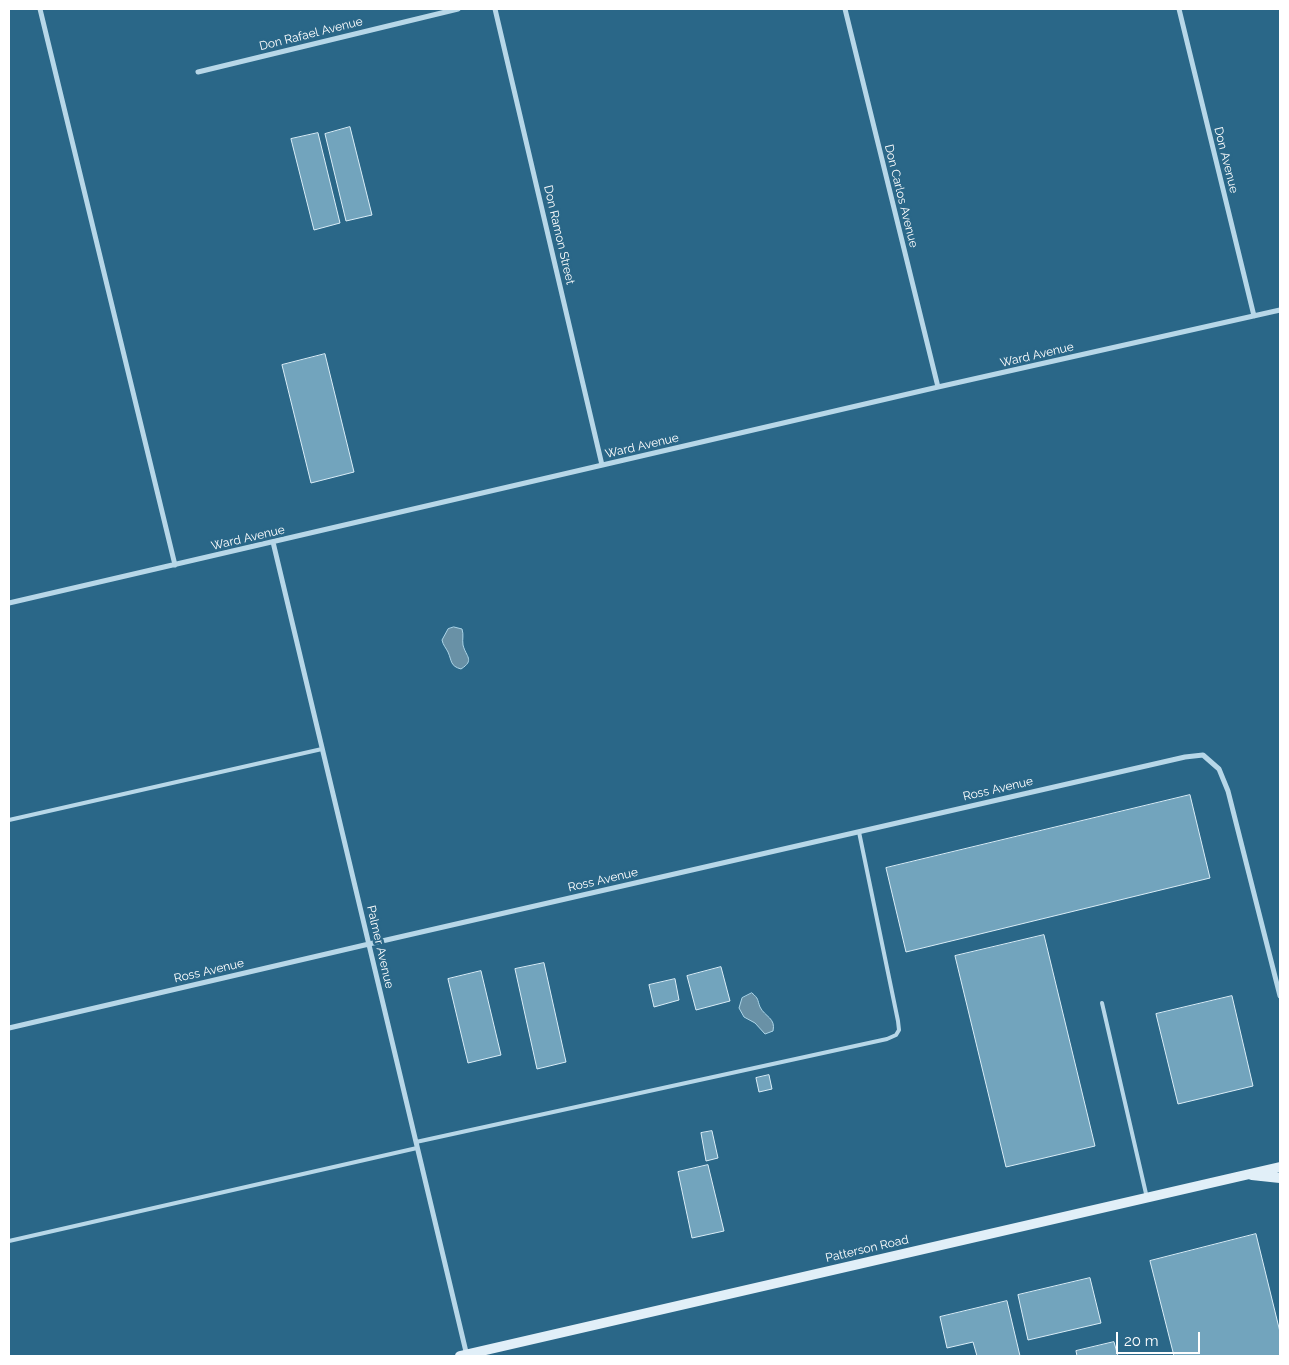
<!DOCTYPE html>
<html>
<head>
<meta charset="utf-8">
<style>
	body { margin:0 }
	#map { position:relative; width:1289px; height:1365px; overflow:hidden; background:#2a6788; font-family:Raleway,sans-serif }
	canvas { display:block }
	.frame { position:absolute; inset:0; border:10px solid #fff; pointer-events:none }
	.scale { position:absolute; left:1116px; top:1332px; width:84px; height:22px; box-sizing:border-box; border:2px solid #fff; border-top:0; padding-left:6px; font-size:15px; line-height:18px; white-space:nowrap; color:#fff; -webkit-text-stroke:4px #2a6788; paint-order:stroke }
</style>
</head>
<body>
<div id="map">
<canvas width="1289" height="1365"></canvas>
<div class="frame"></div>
<div class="scale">20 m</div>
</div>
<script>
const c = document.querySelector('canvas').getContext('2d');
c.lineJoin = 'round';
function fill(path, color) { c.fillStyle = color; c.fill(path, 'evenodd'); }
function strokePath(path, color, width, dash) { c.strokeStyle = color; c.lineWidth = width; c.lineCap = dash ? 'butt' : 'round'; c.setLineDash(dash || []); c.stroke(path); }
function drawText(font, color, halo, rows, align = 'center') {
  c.font = font + ' Raleway,sans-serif'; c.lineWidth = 5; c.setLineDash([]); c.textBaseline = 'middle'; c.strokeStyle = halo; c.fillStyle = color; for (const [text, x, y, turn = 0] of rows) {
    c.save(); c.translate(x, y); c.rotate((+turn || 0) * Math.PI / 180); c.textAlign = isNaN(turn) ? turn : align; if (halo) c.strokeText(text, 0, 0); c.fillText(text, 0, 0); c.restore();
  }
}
const water = new Path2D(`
	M 454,627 L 462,629 C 464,635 462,639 463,645 C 466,657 475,660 461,669 C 450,666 452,661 448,652 C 446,648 443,645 442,640 L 448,629 Z
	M 752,993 C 759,999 757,999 760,1007 C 765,1017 776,1018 773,1031 L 765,1034 L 755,1023 L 744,1017 L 739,1008 L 742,998 Z`);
fill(water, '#6991a6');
strokePath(water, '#acd5e8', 1);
const building = new Path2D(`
	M 350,127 L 372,215 L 346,221 L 325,134 Z
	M 318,133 L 340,223 L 314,230 L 291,139 Z
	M 325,354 L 354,472 L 311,483 L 282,365 Z
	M 1190,795 L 1210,878 L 906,952 L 886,868 Z
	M 1044,935 L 1095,1146 L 1006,1167 L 955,956 Z
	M 544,963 L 566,1062 L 537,1069 L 515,969 Z
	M 721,967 L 730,1001 L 696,1010 L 687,976 Z
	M 481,971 L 501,1055 L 468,1063 L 448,979 Z
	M 675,979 L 679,1000 L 654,1007 L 649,985 Z
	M 1232,996 L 1253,1086 L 1178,1104 L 1156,1014 Z
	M 769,1075 L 772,1089 L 759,1092 L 756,1078 Z
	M 712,1131 L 718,1158 L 706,1161 L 701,1133 Z
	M 708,1165 L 724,1231 L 692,1238 L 678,1172 Z
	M 1256,1234 L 1280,1332 L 1280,1356 L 1174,1356 L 1150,1261 Z
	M 1090,1278 L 1101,1323 L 1028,1340 L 1018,1295 Z
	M 1007,1301 L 1020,1356 L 977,1356 L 973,1342 L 947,1348 L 940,1317 Z
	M 1114,1342 L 1118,1356 L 1077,1356 L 1076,1351 Z`);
fill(building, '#72a4bd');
strokePath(building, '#daedf7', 1);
strokePath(new Path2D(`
	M 9,820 L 322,749
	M 1102,1003 L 1147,1198
	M 416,1142 L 887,1039 L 896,1035 L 899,1030 L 898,1021 L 859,832
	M 9,1241 L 417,1148`), '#b7d7e8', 4);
strokePath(new Path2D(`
	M 40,9 L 175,565
	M 495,9 L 602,465
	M 845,9 L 938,387
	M 1179,9 L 1254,316
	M 198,72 L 458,9
	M 273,542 L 467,1356
	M 9,603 L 938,387 L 1280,310
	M 9,1028 L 369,944 L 1185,757 L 1203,755 L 1219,769 L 1228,791 L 1280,996`), '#b7d7e8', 5);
strokePath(new Path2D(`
	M 1252,1175 L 1280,1178
	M 460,1356 L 1280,1167`), '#e1eff8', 10);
drawText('12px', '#fff', '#2a6788', [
	["Don Rafael Avenue",311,34,-14],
	["Don Avenue",1226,160,76],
	["Don Carlos Avenue",901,196,76],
	["Don Ramon Street",559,235,77],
	["Ward Avenue",1037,355,-13],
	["Ward Avenue",642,446,-13],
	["Ward Avenue",248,538,-13],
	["Ross Avenue",998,789,-13],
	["Ross Avenue",603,880,-13],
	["Palmer Avenue",380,947,77],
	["Ross Avenue",209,971,-13],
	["Patterson Road",867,1249,-13]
]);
</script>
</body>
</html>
